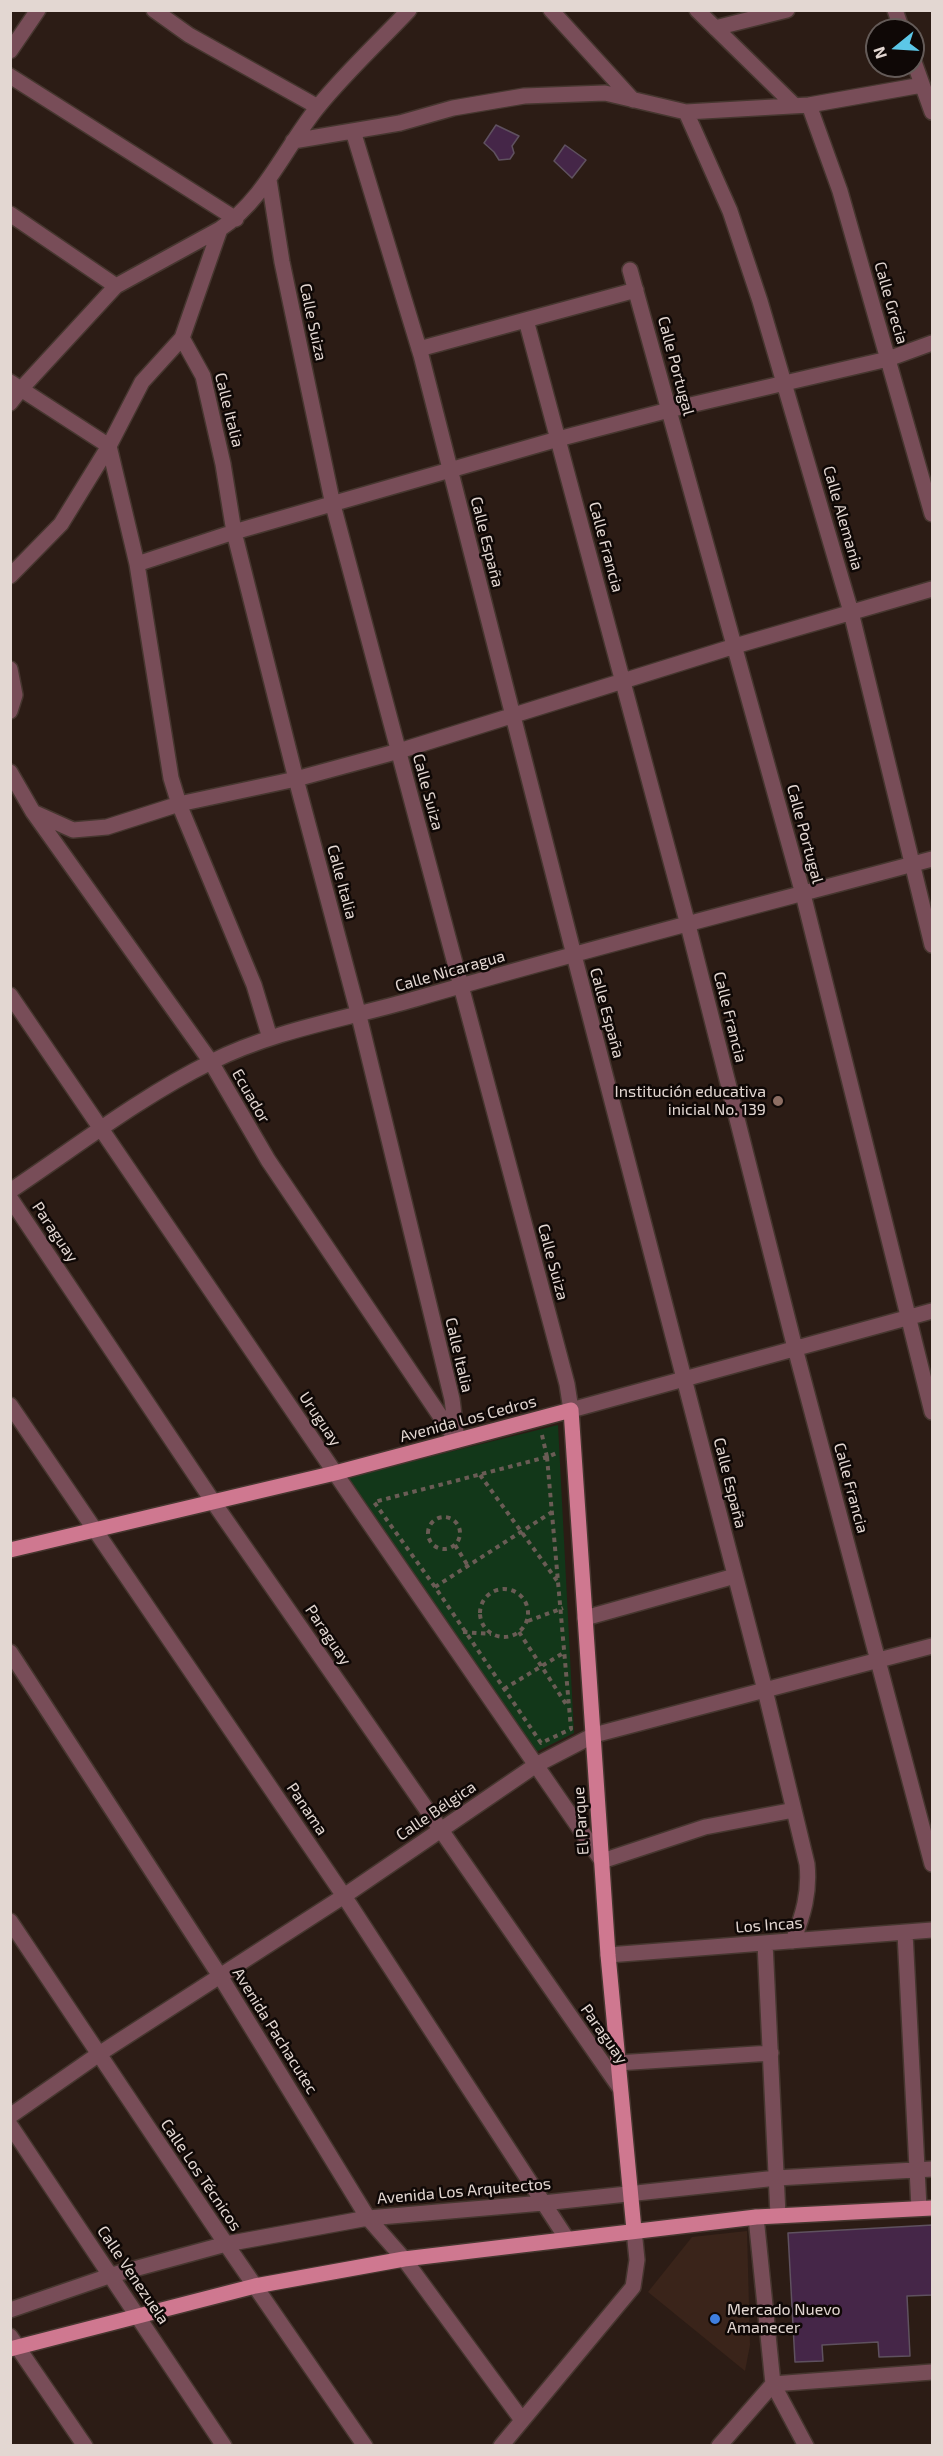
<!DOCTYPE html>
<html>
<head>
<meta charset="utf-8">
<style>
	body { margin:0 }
	#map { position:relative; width:943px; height:2456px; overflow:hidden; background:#2c1c15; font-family:"Exo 2",sans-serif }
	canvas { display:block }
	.frame { position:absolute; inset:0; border:12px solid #e3d7d2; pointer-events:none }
	.north { position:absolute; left:865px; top:18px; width:60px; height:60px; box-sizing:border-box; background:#0f0806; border:2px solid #645b58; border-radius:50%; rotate:252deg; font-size:16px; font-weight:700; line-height:24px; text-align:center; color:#e3d7d2 }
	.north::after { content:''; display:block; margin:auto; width:21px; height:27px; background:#5cc7e7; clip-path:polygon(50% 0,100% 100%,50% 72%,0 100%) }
</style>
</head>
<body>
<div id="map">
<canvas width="943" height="2456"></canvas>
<div class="frame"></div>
<div class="north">N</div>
</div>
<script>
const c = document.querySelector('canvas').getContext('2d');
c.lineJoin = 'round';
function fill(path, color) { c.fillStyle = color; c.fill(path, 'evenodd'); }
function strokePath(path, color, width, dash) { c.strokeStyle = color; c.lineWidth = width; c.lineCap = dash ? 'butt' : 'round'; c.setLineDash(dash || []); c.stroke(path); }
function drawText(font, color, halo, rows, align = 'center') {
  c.font = font + ' "Exo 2",sans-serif'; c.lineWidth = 5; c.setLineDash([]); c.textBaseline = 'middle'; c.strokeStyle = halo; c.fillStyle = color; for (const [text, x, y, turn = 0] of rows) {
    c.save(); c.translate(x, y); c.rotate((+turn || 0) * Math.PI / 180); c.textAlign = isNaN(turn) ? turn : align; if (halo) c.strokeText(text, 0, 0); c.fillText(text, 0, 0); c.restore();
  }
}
fill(new Path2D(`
	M 747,2231 L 750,2345 L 745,2371 L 648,2292 L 692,2237 Z`), '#3a241a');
fill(new Path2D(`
	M 558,1425 L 574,1733 L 534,1753 L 348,1477 Z`), '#123719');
const building = new Path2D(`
	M 496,125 L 519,136 L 512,146 L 514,153 L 510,159 L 499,160 L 494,152 L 484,143 Z
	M 565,145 L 586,160 L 572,178 L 554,161 Z
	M 933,2225 L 933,2295 L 907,2296 L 910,2356 L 879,2357 L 878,2342 L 822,2345 L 823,2361 L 795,2362 L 788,2233 Z`);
fill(building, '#452648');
strokePath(building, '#5f515f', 1.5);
const minor = new Path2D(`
	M 154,10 L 189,35 L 318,107
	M 551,10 L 633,100
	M 697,10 L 794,105
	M 895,10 L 902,30
	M 715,28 L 787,10
	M 10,51 L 38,10
	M 913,59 L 932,112
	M 10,76 L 236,219
	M 809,105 L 840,191 L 932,514
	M 686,112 L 730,211 L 760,301 L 851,612 L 932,945
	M 353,131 L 421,355 L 574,955 L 765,1690 L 807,1864 C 810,1893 803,1915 793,1941
	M 293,141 L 400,123 L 453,108 L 524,96 L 605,93 L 686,112 L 809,105 L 922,85
	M 269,180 L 282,262 L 333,505 L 567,1384 L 571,1410 L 932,1311
	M 10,214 L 116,286
	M 630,270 L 803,894 L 932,1412
	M 526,320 L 688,925 L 795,1348 L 932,1864
	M 182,338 L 203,376 L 223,464 L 234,532 L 296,779 L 359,1016 L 452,1399 L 457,1440
	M 419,349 L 636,290
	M 10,382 L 109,446 L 137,564 L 171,778 L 179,804 L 254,985 L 270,1038
	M 10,403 L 21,389 L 116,286 L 220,229
	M 137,564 L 234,532 L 558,439 L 669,410 L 888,359 L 932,343
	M 10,576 L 61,524 L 109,446 L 142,382 L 182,338 L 220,229 C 264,200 285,148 317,108 C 345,73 379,42 409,10
	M 10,669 L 15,695 L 10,711
	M 10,772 L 33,812 L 211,1062 L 268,1160 L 455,1438
	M 33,812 L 73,830 L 107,827 L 179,804 L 296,779 L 399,751 L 735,646 L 932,589
	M 10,995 L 361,1511 L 602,1861 L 705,1827 L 794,1810
	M 10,1191 C 76,1147 140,1097 211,1062 C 275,1030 346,1019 415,999 C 586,949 760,905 932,859
	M 10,1198 L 214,1503 L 620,2088
	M 10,1405 L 344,1896 L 567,2239
	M 585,1618 L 735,1576
	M 10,1652 L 220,1976 L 368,2218 L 404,2259 L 522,2420
	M 10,1921 L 226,2244 L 365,2446
	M 905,1933 L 919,2208
	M 765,1943 L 778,2215
	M 608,1955 L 932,1930
	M 617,2063 L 771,2053
	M 10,2116 L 99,2054 L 344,1896 L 536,1765 L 594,1735 L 932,1646
	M 10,2125 L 224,2446
	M 756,2217 L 773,2384 L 806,2446
	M 10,2310 L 112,2275 L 226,2244 L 368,2218 L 543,2203 L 777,2178 L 932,2169
	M 10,2336 L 85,2446
	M 773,2384 L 932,2372
	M 501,2446 L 633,2287 L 637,2260 L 634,2230
	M 719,2446 L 773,2384`);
const major = new Path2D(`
	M 10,1550 L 335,1473 L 571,1410 L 608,1955 L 634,2230
	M 10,2349 L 255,2286 L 404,2259 L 756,2217 L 932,2208`);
strokePath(minor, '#46362f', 18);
strokePath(major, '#46362f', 18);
strokePath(new Path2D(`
	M 542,1435 L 547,1457 L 559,1452
	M 547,1457 L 571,1729 L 541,1743 L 435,1587 L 374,1502 Z
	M 480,1475 L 558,1582
	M428 1533a16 16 0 1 1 32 0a16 16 0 1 1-32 0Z
	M 455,1545 L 468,1566
	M 435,1587 L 552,1512
	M480 1613a24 24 0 1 1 48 0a24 24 0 1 1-48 0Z
	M 528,1621 L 563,1608
	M 463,1632 L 491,1634
	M 519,1632 L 568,1707
	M 504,1689 L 565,1652`), '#6a5c55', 4, [4.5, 4.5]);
strokePath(minor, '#784d58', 15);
strokePath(major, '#cf7890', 15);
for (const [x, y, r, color] of [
	[778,1101,6,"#8d6e63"],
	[715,2319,6,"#3f7fe0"]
]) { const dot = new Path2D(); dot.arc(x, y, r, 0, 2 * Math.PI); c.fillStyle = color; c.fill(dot); strokePath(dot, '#0f0806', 2); }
drawText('16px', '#e3d7d2', '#0f0806', [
	["Calle Grecia",891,303,74],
	["Calle Suiza",313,322,78],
	["Calle Portugal",676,366,75],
	["Calle Italia",229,410,76],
	["Calle Alemania",843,518,74],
	["Calle España",487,542,76],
	["Calle Francia",606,547,75],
	["Calle Suiza",428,792,75],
	["Calle Portugal",805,834,75],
	["Calle Italia",342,882,75],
	["Calle Nicaragua",450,971,-16],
	["Calle España",607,1013,75],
	["Calle Francia",730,1017,76],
	["Ecuador",251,1096,60],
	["Paraguay",55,1232,56],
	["Calle Suiza",553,1262,75],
	["Calle Italia",459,1355,77],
	["Uruguay",320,1419,56],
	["Avenida Los Cedros",468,1419,-15],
	["Calle España",730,1483,76],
	["Calle Francia",851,1488,75],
	["Paraguay",328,1635,56],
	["Panama",307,1809,56],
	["Calle Bélgica",436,1811,-34],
	["El Parque",581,1821,-94],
	["Los Incas",769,1925,-4],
	["Avenida Pachacutec",275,2031,58],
	["Paraguay",604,2034,55],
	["Calle Los Técnicos",201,2175,56],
	["Avenida Los Arquitectos",464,2191,-5],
	["Calle Venezuela",133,2275,56]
]);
drawText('16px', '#e3d7d2', '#0f0806', [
	["Institución educativa",766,1092],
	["inicial No. 139",766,1110],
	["Mercado Nuevo",727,2310,"left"],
	["Amanecer",727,2328,"left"]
], 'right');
</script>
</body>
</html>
